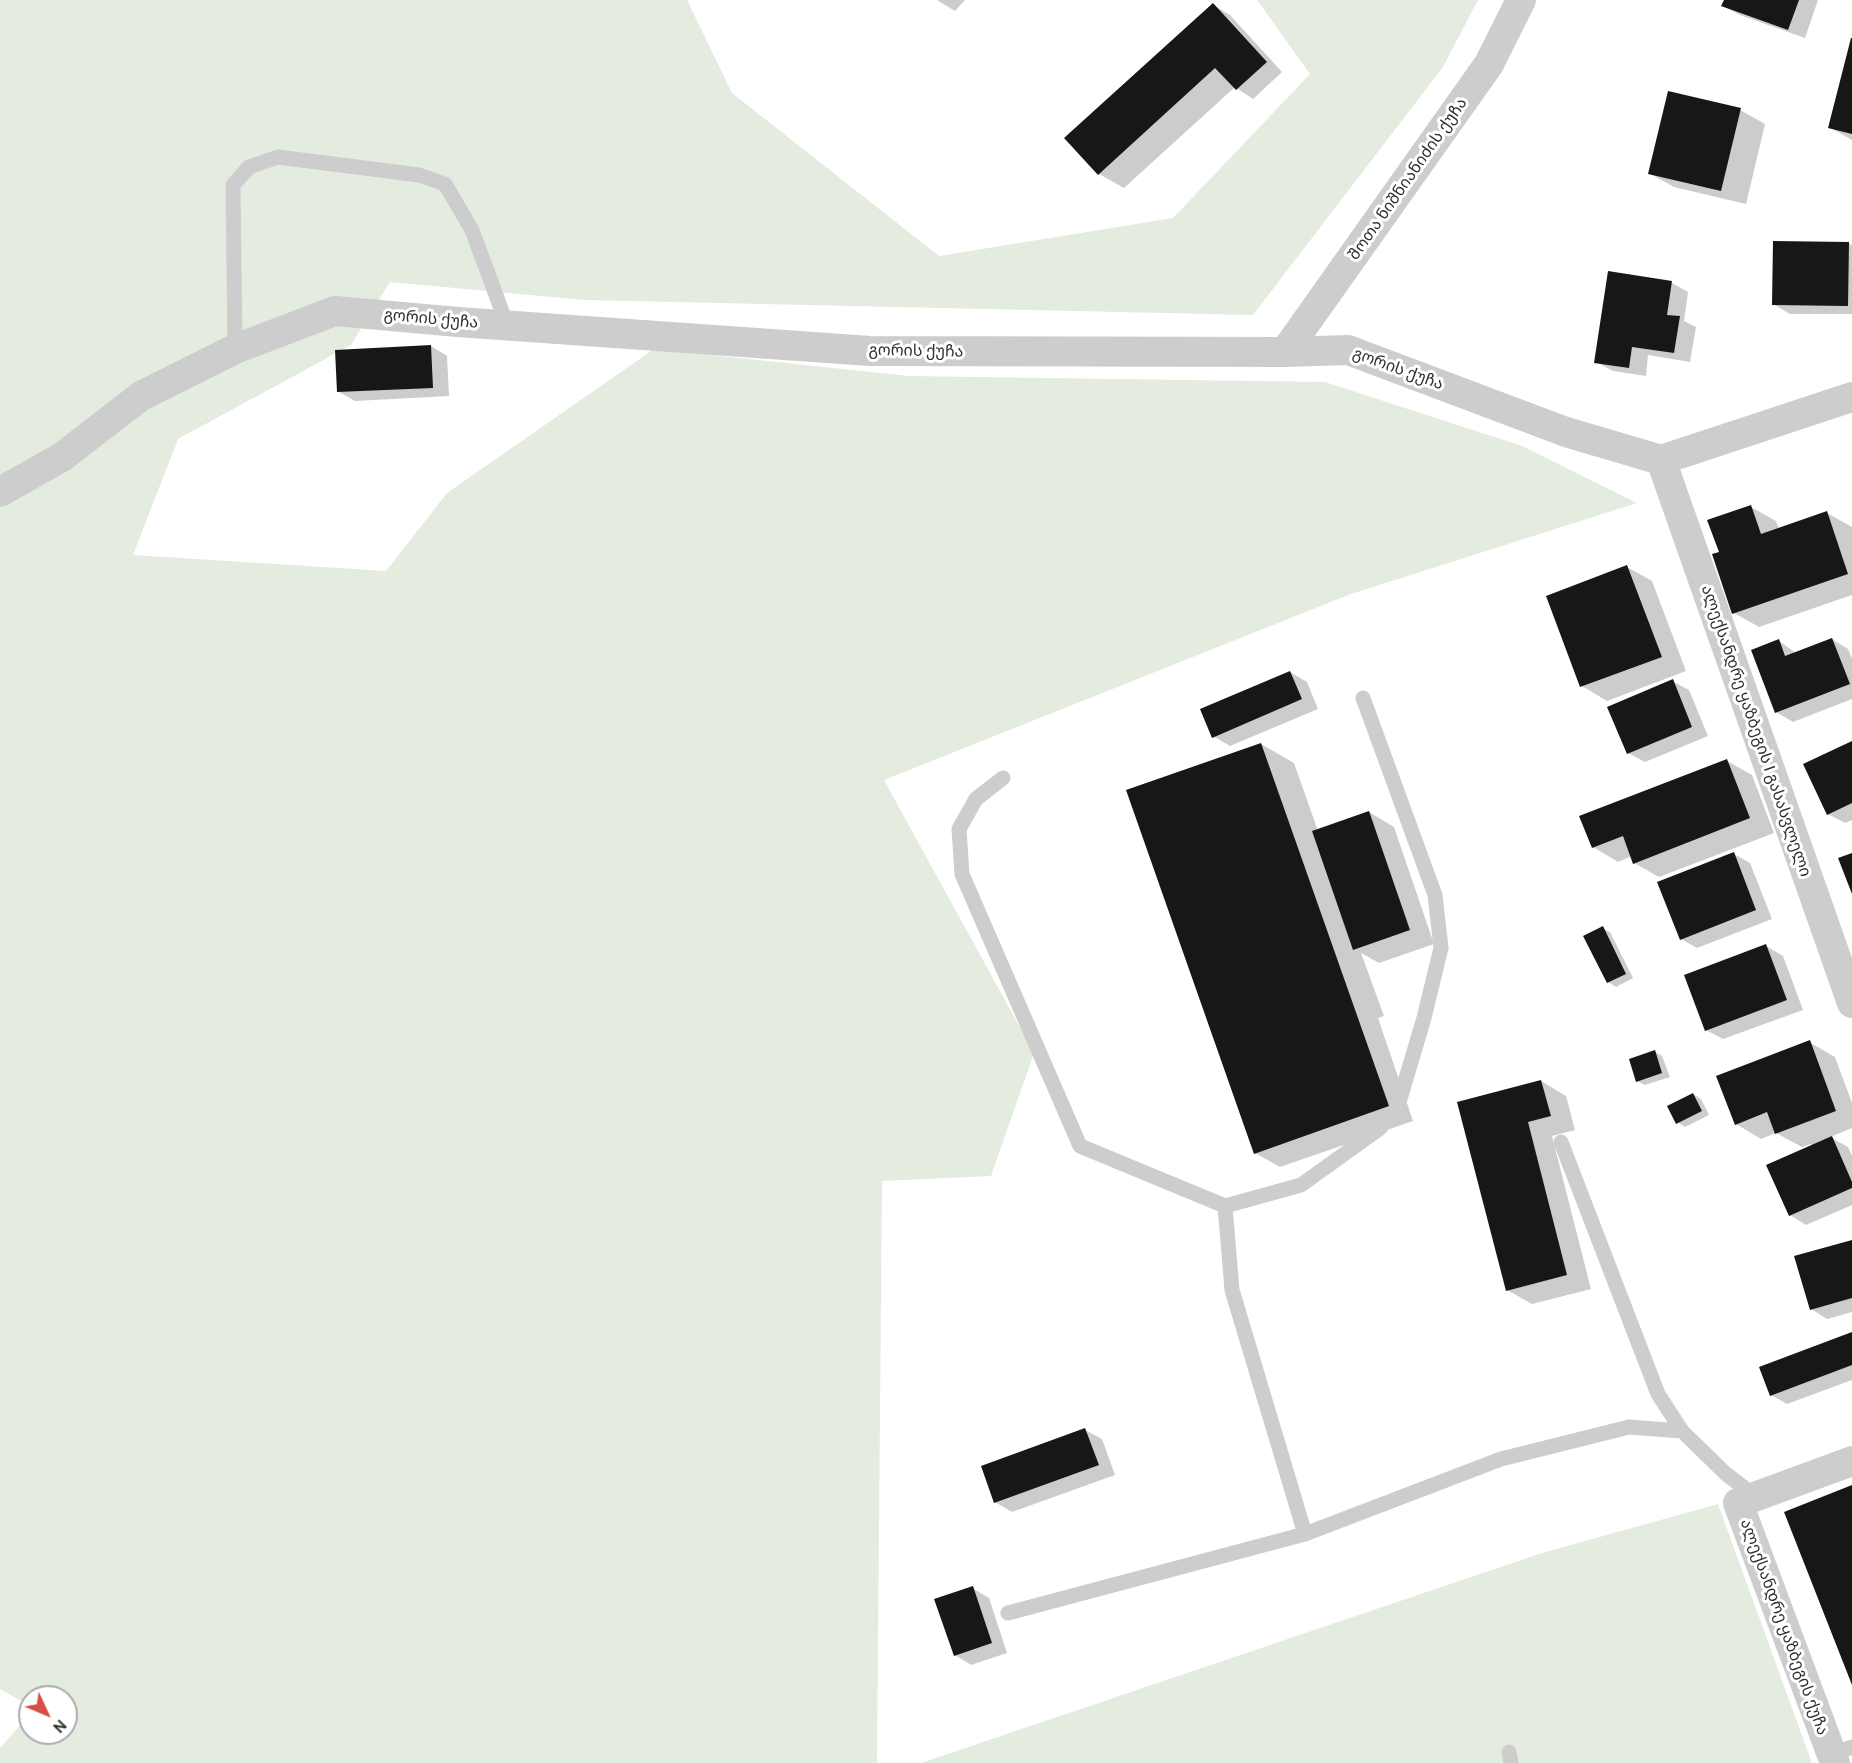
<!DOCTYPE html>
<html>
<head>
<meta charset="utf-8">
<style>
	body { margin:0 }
	#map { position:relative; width:1852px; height:1763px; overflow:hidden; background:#fff; font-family:Cabin,sans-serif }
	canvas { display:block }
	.north { position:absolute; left:18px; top:1685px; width:60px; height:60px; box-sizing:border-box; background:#fff; border:2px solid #acacac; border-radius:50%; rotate:134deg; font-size:16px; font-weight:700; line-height:24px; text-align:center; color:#303030 }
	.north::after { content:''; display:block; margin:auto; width:21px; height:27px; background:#d64f44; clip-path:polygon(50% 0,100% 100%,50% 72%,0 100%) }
</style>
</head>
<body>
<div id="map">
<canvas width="1852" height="1763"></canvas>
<div class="north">N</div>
</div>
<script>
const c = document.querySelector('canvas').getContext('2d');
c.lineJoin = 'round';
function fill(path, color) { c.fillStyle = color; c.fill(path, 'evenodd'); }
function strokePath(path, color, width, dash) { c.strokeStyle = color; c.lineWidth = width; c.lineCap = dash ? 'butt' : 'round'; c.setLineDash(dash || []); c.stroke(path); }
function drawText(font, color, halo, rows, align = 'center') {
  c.font = font + ' Cabin,"Noto Sans Georgian",sans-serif'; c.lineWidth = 6; c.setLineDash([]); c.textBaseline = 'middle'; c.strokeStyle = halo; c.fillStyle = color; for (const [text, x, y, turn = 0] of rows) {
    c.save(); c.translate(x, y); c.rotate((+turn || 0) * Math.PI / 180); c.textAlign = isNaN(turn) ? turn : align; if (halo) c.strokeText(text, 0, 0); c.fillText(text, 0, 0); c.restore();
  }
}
fill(new Path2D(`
	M 0,0 L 687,0 L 732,93 L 939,256 L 1173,218 L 1310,74 L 1257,0 L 1478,0 L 1443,67 L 1253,315 L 584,300 L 390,282 L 351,345 L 178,439 L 133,555 L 386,571 L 447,493 L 654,349 L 909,376 L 1325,382 L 1522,446 L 1637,503 L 1351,594 L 884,780 L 1034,1053 L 991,1176 L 882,1181 L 877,1763 L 0,1763 L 0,1748 L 30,1714 L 30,1733 L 66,1733 L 66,1697 L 30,1697 L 30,1706 L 0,1689 Z
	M 1718,1504 L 1812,1763 L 921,1763 L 1542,1553 Z`), '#e4ece0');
fill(new Path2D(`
	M 937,0 L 965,0 L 955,11 Z
	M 1725,0 L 1818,0 L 1805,38 L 1740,15 L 1723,6 Z
	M 1213,5 L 1230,15 L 1282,72 L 1253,99 L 1235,87 L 1124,188 L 1099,174 Z
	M 1852,41 L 1852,140 L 1829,127 Z
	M 1740,110 L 1765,124 L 1746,204 L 1674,187 L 1649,173 Z
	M 1848,243 L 1852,245 L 1852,314 L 1790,314 L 1773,304 Z
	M 1672,283 L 1688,292 L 1684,321 L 1696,327 L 1690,362 L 1648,355 L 1646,376 L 1613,371 L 1596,362 Z
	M 431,346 L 447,356 L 449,396 L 355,401 L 339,392 Z
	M 1751,507 L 1776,521 L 1779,529 L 1827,513 L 1852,527 L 1852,595 L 1759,627 L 1734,613 L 1720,553 Z
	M 1627,567 L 1652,581 L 1686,671 L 1607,701 L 1582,686 Z
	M 1832,639 L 1848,649 L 1852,659 L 1852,699 L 1793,722 L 1776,712 L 1779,641 L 1796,653 Z
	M 1290,672 L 1307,682 L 1318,709 L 1230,746 L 1213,736 Z
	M 1672,681 L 1689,690 L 1708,736 L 1645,762 L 1628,753 Z
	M 1852,742 L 1852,820 L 1845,823 L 1828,814 Z
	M 1261,744 L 1294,763 L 1318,831 L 1369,812 L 1394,827 L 1434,944 L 1379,963 L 1361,953 L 1384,1016 L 1378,1018 L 1413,1121 L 1280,1167 L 1255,1153 Z
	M 1727,761 L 1752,775 L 1774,833 L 1659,877 L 1634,863 L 1632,856 L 1618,862 L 1593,847 Z
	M 1734,854 L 1750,863 L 1772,919 L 1697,948 L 1681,939 Z
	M 1602,928 L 1610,932 L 1633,978 L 1616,987 L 1608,982 Z
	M 1766,946 L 1783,956 L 1803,1010 L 1723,1039 L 1706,1030 Z
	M 1809,1042 L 1835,1057 L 1852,1103 L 1852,1128 L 1830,1137 L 1848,1147 L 1852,1156 L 1852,1205 L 1806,1225 L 1790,1215 L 1812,1146 L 1811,1144 L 1802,1147 L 1776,1133 L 1761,1139 L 1736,1124 Z
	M 1655,1052 L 1662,1056 L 1670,1077 L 1645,1085 L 1637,1081 Z
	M 1541,1081 L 1566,1096 L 1575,1130 L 1552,1136 L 1591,1289 L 1532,1304 L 1507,1290 L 1459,1103 Z
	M 1693,1094 L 1701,1099 L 1709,1115 L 1685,1127 L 1677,1122 Z
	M 1852,1241 L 1852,1312 L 1827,1319 L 1811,1309 Z
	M 1852,1334 L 1852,1380 L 1787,1404 L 1771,1395 Z
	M 1085,1430 L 1102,1439 L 1115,1475 L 1012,1512 L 995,1502 Z
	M 972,1588 L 989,1598 L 1007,1653 L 971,1665 L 955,1655 Z`), '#0003');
fill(new Path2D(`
	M 1724,0 L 1799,0 L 1788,30 L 1721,6 Z
	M 1213,3 L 1267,62 L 1236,90 L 1215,68 L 1098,175 L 1064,138 Z
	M 1851,38 L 1852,38 L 1852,134 L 1828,128 Z
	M 1668,91 L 1741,108 L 1721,191 L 1648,174 Z
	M 1773,241 L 1849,242 L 1848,306 L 1772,305 Z
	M 1608,271 L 1672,281 L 1667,315 L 1680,316 L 1674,353 L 1632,347 L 1629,368 L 1594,363 Z
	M 431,345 L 433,388 L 337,392 L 335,350 Z
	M 1751,505 L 1761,534 L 1827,511 L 1848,574 L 1732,614 L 1712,554 L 1719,552 L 1707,520 Z
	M 1627,565 L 1662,657 L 1580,687 L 1546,596 Z
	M 1832,638 L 1850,684 L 1775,713 L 1751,650 L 1779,639 L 1785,656 Z
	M 1290,671 L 1302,699 L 1212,738 L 1200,709 Z
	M 1673,679 L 1692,727 L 1627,754 L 1607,707 Z
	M 1852,741 L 1852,803 L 1827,815 L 1803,764 Z
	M 1261,743 L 1389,1106 L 1254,1154 L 1126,790 Z
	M 1727,759 L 1750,818 L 1633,864 L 1623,836 L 1592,848 L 1579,816 Z
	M 1369,811 L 1410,930 L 1353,950 L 1312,831 Z
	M 1734,852 L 1756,910 L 1680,940 L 1657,882 Z
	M 1852,853 L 1852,894 L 1838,858 Z
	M 1603,926 L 1626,974 L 1607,983 L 1583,936 Z
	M 1766,944 L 1787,1000 L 1705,1031 L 1684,975 Z
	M 1810,1040 L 1836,1111 L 1775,1134 L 1767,1112 L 1735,1125 L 1716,1076 Z
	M 1655,1050 L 1662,1073 L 1636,1082 L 1629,1059 Z
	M 1541,1080 L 1551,1116 L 1528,1122 L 1567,1275 L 1506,1291 L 1457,1102 Z
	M 1693,1093 L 1702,1111 L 1676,1124 L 1667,1106 Z
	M 1832,1136 L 1852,1182 L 1852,1188 L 1789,1216 L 1766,1165 Z
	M 1852,1240 L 1852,1298 L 1810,1310 L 1794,1256 Z
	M 1852,1332 L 1852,1365 L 1770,1396 L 1759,1367 Z
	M 1085,1428 L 1099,1465 L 994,1503 L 981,1466 Z
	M 1852,1485 L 1852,1685 L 1784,1512 Z
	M 973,1586 L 992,1643 L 954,1656 L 934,1599 Z`), '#171717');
strokePath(new Path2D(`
	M 235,349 L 233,185 L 249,167 L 278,157 L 419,175 L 445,184 L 472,230 L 507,325
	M 1003,778 L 976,799 L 959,829 L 962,874 L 1080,1146 L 1225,1206 L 1232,1290 L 1305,1534
	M 1561,1142 L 1658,1394 L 1682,1431 L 1725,1473 L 1756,1497
	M 1225,1206 L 1301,1185 L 1379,1129 L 1397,1109 L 1424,1018 L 1441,948 L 1435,895 L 1363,698
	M 1008,1613 L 1305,1534 L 1501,1459 L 1629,1427 L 1682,1431
	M 1509,1752 L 1511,1763
	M 1831,1755 L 1852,1747`), '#cdcdcd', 15);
strokePath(new Path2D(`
	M 1285,352 L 1489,64 L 1521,0
	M 1661,460 L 1852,1003
	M 0,492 L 62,457 L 141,396 L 235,349 L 335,311 L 458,322 L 870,351 L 1285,352 L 1348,350 L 1566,432 L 1661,460 L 1852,397
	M 1835,1763 L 1738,1503 L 1852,1461`), '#cdcdcd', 30);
drawText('16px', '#303030', '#fff', [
	["შოთა ნიშნიანიძის ქუჩა",1408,179,-55],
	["გორის ქუჩა",431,319,5],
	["გორის ქუჩა",916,351,1],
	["გორის ქუჩა",1398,369,20],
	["ალექსანდრე ყაზბეგის I გასასვლელი",1756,731,71],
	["ალექსანდრე ყაზბეგის ქუჩა",1784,1627,70]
]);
</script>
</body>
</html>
